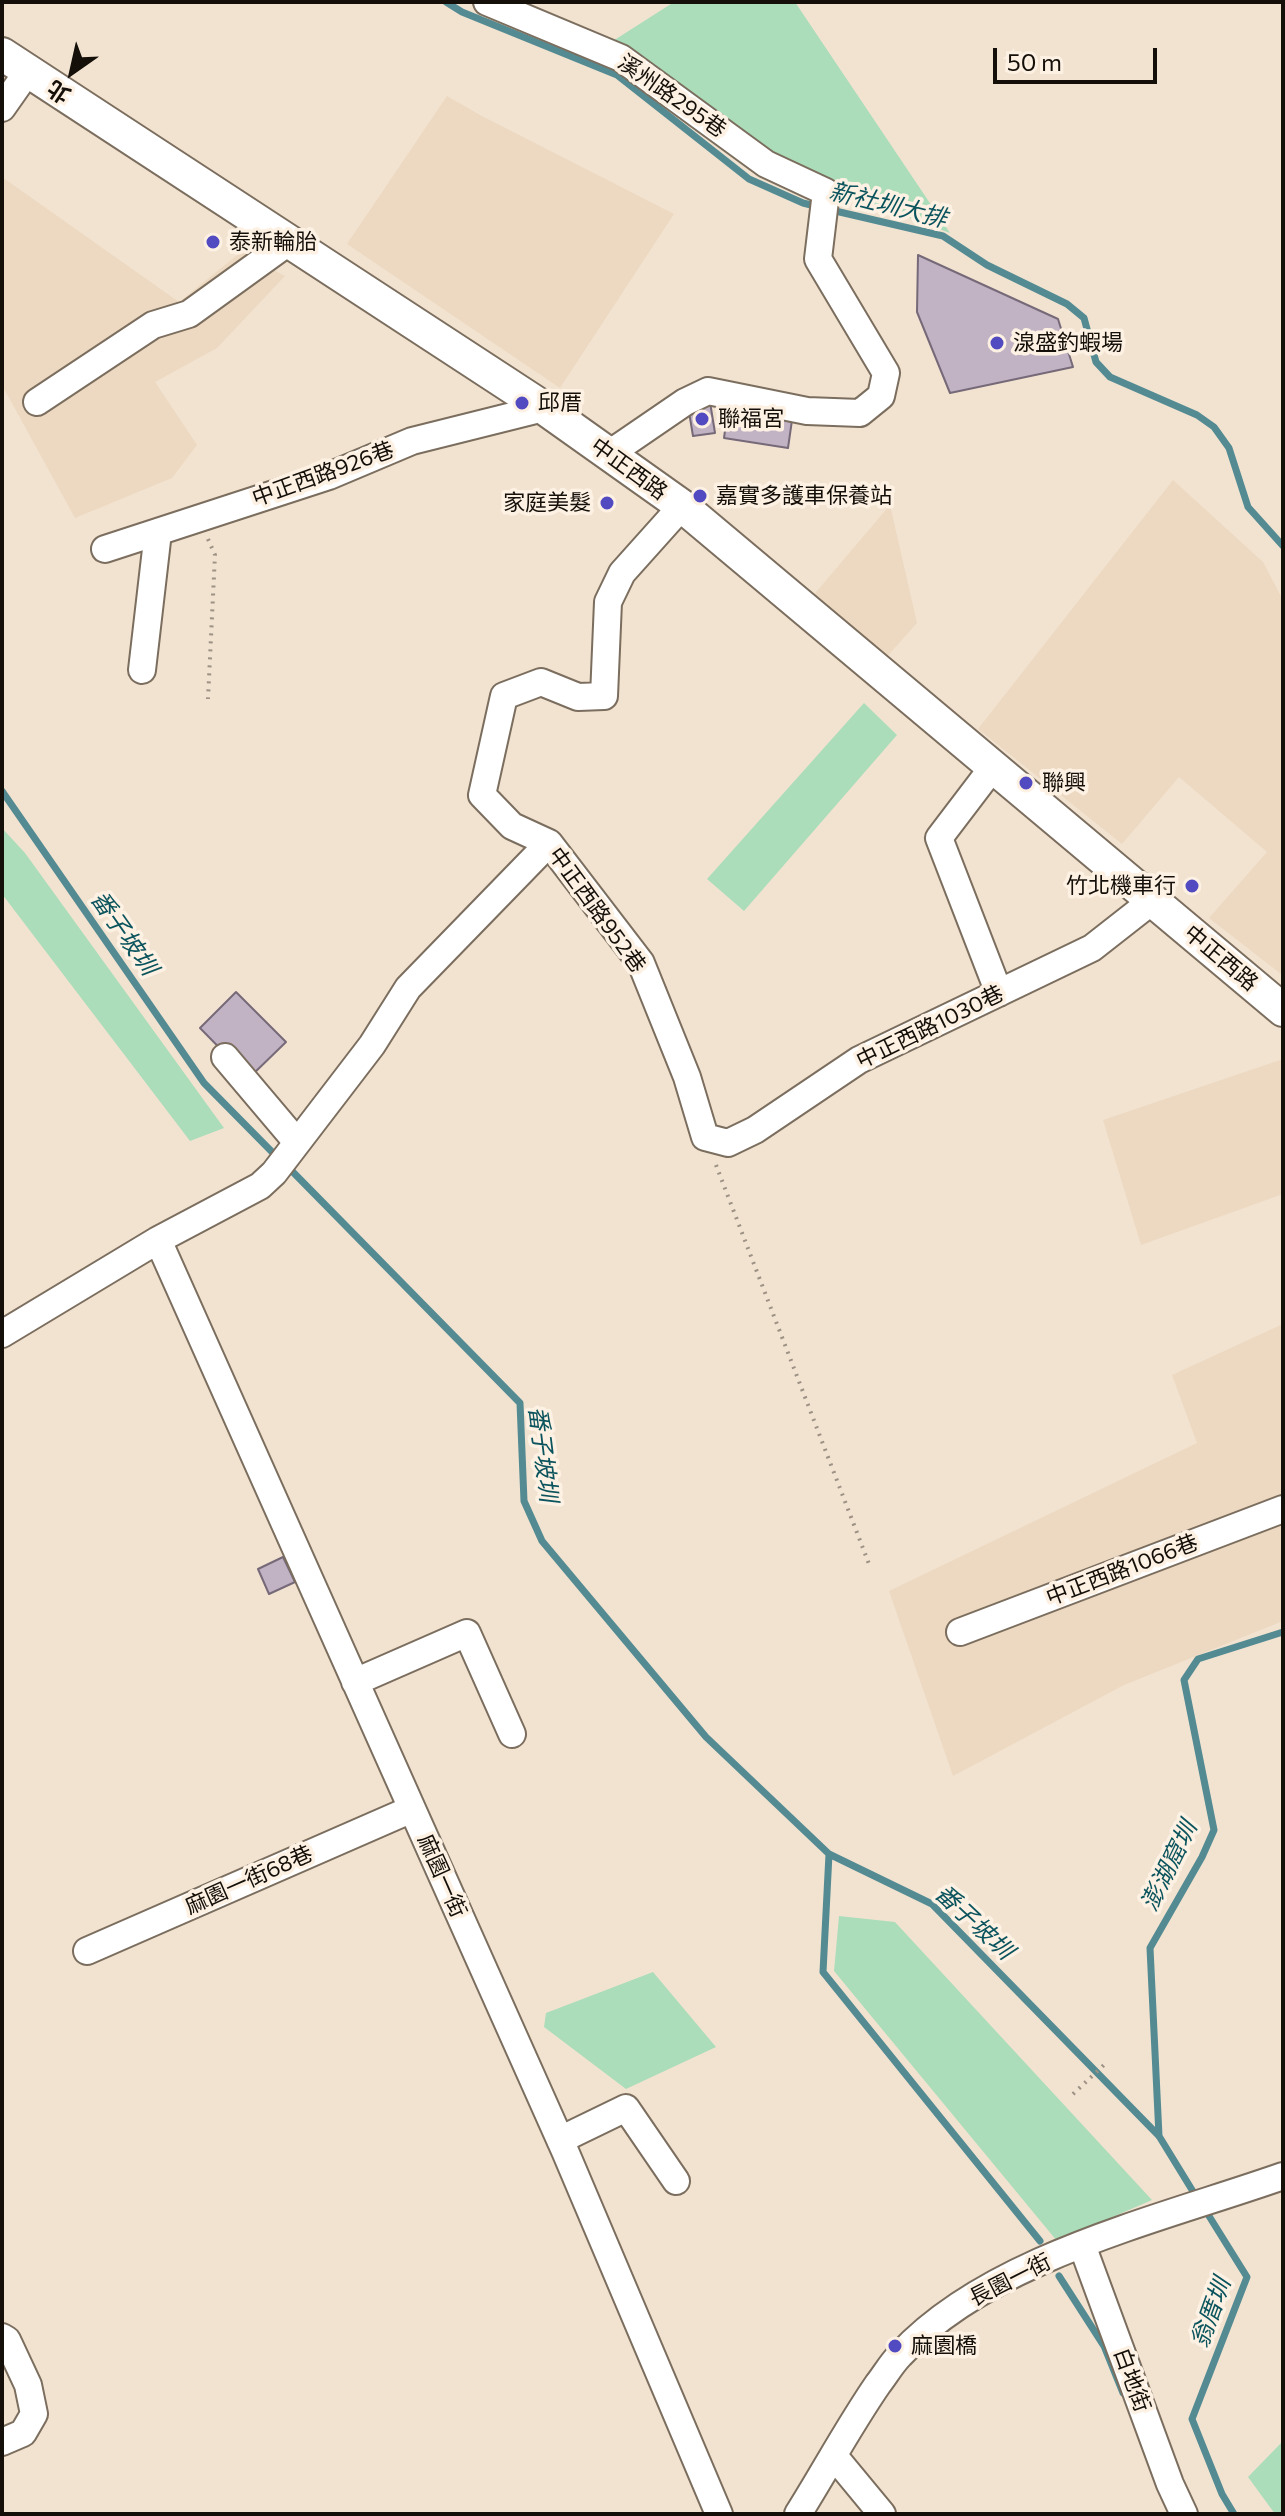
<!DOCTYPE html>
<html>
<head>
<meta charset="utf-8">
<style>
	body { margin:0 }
	#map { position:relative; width:1285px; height:2516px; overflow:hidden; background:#f2e3d1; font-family:Commissioner,"Noto Sans TC",sans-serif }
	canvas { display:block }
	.frame { position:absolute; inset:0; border:4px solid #140f09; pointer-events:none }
	.north { position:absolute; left:32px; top:32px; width:80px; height:80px; -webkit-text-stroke:6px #fdf1e3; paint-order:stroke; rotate:214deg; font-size:22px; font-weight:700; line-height:32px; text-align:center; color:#140f09 }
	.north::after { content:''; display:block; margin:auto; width:28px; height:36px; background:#140f09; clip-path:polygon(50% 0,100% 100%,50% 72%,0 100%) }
	.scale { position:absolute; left:993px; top:48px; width:164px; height:36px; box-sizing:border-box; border:4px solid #140f09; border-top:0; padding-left:10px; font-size:24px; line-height:28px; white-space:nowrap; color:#140f09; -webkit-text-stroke:6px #fdf1e3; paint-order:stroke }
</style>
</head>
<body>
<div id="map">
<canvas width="1285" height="2516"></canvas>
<div class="frame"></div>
<div class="north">北</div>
<div class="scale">50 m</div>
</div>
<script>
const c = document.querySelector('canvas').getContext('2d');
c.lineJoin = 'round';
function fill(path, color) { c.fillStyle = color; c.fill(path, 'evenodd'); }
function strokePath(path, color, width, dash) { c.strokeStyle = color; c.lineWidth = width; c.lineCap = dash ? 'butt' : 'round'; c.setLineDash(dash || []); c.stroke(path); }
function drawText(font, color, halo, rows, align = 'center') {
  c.font = font + ' Commissioner,"Noto Sans TC",sans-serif'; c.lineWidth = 7; c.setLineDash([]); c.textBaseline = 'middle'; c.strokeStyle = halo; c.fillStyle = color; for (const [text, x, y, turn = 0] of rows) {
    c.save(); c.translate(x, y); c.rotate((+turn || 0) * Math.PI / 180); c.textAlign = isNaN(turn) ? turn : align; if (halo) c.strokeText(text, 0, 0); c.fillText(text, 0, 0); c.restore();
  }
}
fill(new Path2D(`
	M 447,96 L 480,115 L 674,214 L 560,388 L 347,244 Z
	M 2,177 L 179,302 L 241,252 L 285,276 L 217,348 L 155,382 L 197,445 L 172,478 L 75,518 L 2,385 Z
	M 1173,480 L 1263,562 L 1283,600 L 1281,974 L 1209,918 L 1267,852 L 1179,777 L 1122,844 L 978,729 Z
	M 890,505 L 917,623 L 884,660 L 811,598 Z
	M 1283,1059 L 1283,1194 L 1141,1245 L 1103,1120 Z
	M 1283,1324 L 1283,1621 L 1124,1685 L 953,1776 L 889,1591 L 1197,1443 L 1172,1375 Z`), '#edd9c1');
fill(new Path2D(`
	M 674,2 L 795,2 L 950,233 L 767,165 L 605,46 Z
	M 864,703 L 897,735 L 744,911 L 707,879 Z
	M 2,828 L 25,853 L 224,1128 L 190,1141 L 2,894 Z
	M 839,1916 L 895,1922 L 1152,2200 L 1057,2241 L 834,1971 Z
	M 653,1972 L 716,2047 L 626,2089 L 544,2027 L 546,2013 Z
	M 1283,2441 L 1283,2514 L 1275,2514 L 1248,2477 Z`), '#abddba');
strokePath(new Path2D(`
	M 446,2 L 462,12 L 617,75 L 749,179 L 803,203 L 819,207
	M 831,210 L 943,236 L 987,265 L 1067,304 L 1084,318 L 1096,362 L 1110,377 L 1197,415 L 1214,427 L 1229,448 L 1248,507 L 1283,546
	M 2,791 L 204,1083 L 278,1158
	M 287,1166 L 520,1403 L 524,1501 L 542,1541 L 706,1737 L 829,1854 L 932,1904 L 1159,2136 L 1197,2198
	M 829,1854 L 823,1972 L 1040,2241
	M 1159,2136 L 1150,1948 L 1202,1857 L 1214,1830 L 1184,1680 L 1198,1659 L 1283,1632
	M 1204,2208 L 1247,2277 L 1192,2419 L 1222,2494 L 1234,2514
	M 1059,2276 L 1104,2346 L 1123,2393`), '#548b92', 7);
const building = new Path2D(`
	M 918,255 L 1058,319 L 1073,367 L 950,393 L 917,312 Z
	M 710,402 L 715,433 L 693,436 L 688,406 Z
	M 728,409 L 792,420 L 788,448 L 724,438 Z
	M 236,992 L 286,1042 L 249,1078 L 200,1028 Z
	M 283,1557 L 295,1582 L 269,1594 L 258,1569 Z`);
fill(building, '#c2b3c4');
strokePath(building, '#766978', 2);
const minor = new Path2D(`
	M 487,2 L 621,58 L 766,164 L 826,192 L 818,259 L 886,373 L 881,396 L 860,413 L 807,411 L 708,391 L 685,402 L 609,454
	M 2,108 L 28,71
	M 37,402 L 153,325 L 189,314 L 290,241
	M 682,506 L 622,573 L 608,602 L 604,696 L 578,697 L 541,682 L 504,696 L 482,795 L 512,826 L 549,843 L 641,963 L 687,1077 L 705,1137 L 728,1143 L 755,1130 L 859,1060 L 1092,948 L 1152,901
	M 105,549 L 329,476 L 412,441 L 544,408
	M 142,670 L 158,532
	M 993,767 L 939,838 L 999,993
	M 225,1057 L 296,1141
	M 158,1240 L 565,2151 L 719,2514
	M 2,1334 L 158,1240 L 260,1186 L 274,1173 L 372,1045 L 408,988 L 549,843
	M 960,1632 L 1283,1509
	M 355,1682 L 467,1633 L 512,1734
	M 87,1951 L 412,1809
	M 560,2140 L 626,2108 L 676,2181
	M 1082,2245 L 1170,2484 L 1184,2514
	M 2,2337 L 7,2340 L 28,2385 L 34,2414 L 23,2433 L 2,2442
	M 834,2456 L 882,2514
	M 798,2514 C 825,2471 849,2426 878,2384 C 885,2375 892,2363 900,2355 C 989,2258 1161,2219 1283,2176`);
const major = new Path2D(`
	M 2,54 L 544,408 L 682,506 L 1283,1010`);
strokePath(minor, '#7b6e5e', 30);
strokePath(major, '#7b6e5e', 36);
strokePath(new Path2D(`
	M 208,539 L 215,555 L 208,699
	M 716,1165 L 869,1564
	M 1073,2094 L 1105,2064`), '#9c9184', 4, [2, 6]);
strokePath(minor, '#fff', 26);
strokePath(major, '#fff', 32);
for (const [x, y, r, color] of [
	[213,242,8,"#514ac1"],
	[997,343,8,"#514ac1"],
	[522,403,8,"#514ac1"],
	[702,419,8,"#514ac1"],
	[700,496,8,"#514ac1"],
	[607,503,8,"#514ac1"],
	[1026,783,8,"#514ac1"],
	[1192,886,8,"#514ac1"],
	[895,2346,8,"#514ac1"]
]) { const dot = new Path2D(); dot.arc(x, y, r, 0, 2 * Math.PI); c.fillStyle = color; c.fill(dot); strokePath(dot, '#fdf1e3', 3); }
drawText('22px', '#140f09', '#fdf1e3', [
	["溪州路295巷",672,96,35],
	["中正西路",629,469,36],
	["中正西路926巷",323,474,-20],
	["中正西路952巷",597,910,54],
	["中正西路",1221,958,40],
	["中正西路1030巷",930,1027,-26],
	["中正西路1066巷",1122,1570,-21],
	["麻園一街",442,1876,66],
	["麻園一街68巷",249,1880,-24],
	["長園一街",1010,2280,-27],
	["白地街",1132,2380,70]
]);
drawText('22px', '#140f09', '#fdf1e3', [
	["泰新輪胎",229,242],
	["湶盛釣蝦場",1013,343],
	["邱厝",538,403],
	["聯福宮",718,419],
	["嘉實多護車保養站",716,496],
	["家庭美髮",591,503,"right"],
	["聯興",1042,783],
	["竹北機車行",1176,886,"right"],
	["麻園橋",911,2346]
], 'left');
drawText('italic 24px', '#0b545d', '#fdf1e3', [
	["新社圳大排",888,205,14],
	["番子坡圳",124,933,55],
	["番子坡圳",543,1454,83],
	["澎湖窟圳",1169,1866,-64],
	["番子坡圳",974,1922,43],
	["翁厝圳",1211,2313,-70]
]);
</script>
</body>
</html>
